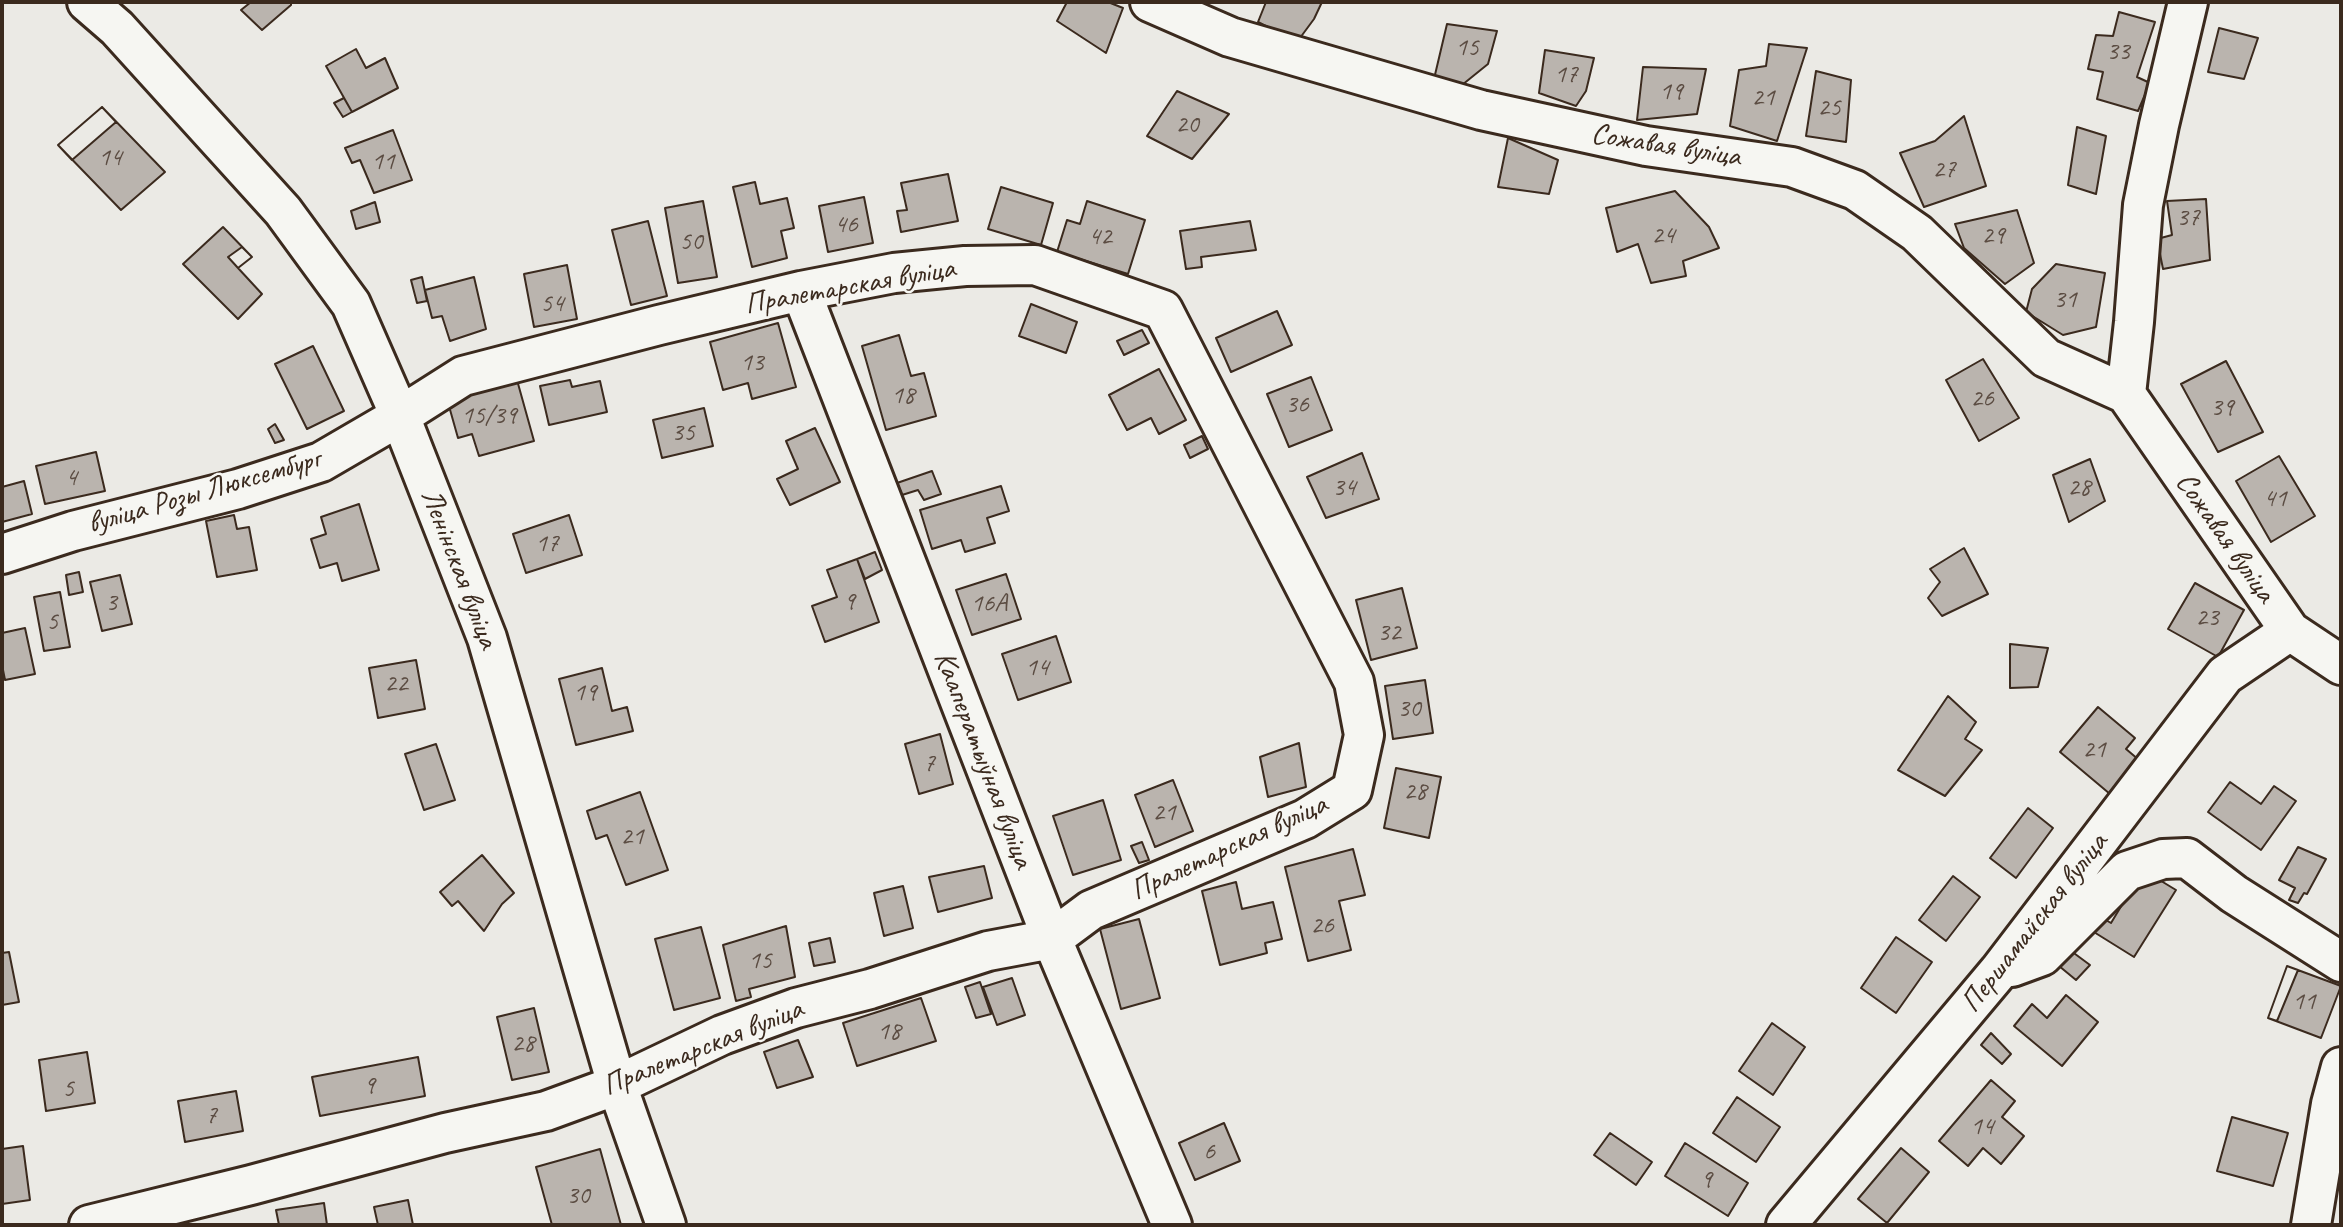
<!DOCTYPE html>
<html>
<head>
<meta charset="utf-8">
<style>
	body { margin:0 }
	#map { position:relative; width:2343px; height:1227px; overflow:hidden; background:#ebeae5; font-family:Caveat,sans-serif }
	canvas { display:block }
	.frame { position:absolute; inset:0; border:4px solid #3b2a1e; pointer-events:none }
</style>
</head>
<body>
<div id="map">
<canvas width="2343" height="1227"></canvas>
<div class="frame"></div>
</div>
<script>
const c = document.querySelector('canvas').getContext('2d');
c.lineJoin = 'round';
function fill(path, color) { c.fillStyle = color; c.fill(path, 'evenodd'); }
function strokePath(path, color, width, dash) { c.strokeStyle = color; c.lineWidth = width; c.lineCap = dash ? 'butt' : 'round'; c.setLineDash(dash || []); c.stroke(path); }
function drawText(font, color, halo, rows, align = 'center') {
  c.font = font + ' Caveat,sans-serif'; c.lineWidth = 5; c.setLineDash([]); c.textBaseline = 'middle'; c.strokeStyle = halo; c.fillStyle = color; for (const [text, x, y, turn = 0] of rows) {
    c.save(); c.translate(x, y); c.rotate((+turn || 0) * Math.PI / 180); c.textAlign = isNaN(turn) ? turn : align; if (halo) c.strokeText(text, 0, 0); c.fillText(text, 0, 0); c.restore();
  }
}
const building = new Path2D(`
	M 251,2 L 291,2 L 291,5 L 262,30 L 241,10 Z
	M 1067,2 L 1108,2 L 1123,8 L 1106,53 L 1057,21 Z
	M 1266,2 L 1322,2 L 1314,19 L 1297,42 L 1258,22 Z
	M 2119,12 L 2155,22 L 2137,77 L 2150,83 L 2138,111 L 2097,99 L 2103,72 L 2088,69 L 2096,35 L 2113,36 Z
	M 1447,24 L 1497,31 L 1488,64 L 1462,85 L 1434,79 Z
	M 2219,28 L 2258,38 L 2244,79 L 2208,72 Z
	M 1769,44 L 1807,48 L 1777,141 L 1730,126 L 1739,70 L 1766,66 Z
	M 356,49 L 366,68 L 385,58 L 398,88 L 352,112 L 326,66 Z
	M 1545,50 L 1594,58 L 1586,91 L 1576,106 L 1539,93 Z
	M 1643,67 L 1706,69 L 1697,114 L 1637,120 Z
	M 1816,71 L 1851,80 L 1846,142 L 1806,136 Z
	M 1177,91 L 1229,114 L 1192,159 L 1147,136 Z
	M 344,98 L 352,112 L 343,117 L 334,103 Z
	M 102,107 L 165,172 L 121,210 L 58,145 Z
	M 102,107 L 116,122 L 72,160 L 58,145 Z
	M 1964,116 L 1986,186 L 1924,207 L 1900,153 L 1935,141 Z
	M 2077,127 L 2106,136 L 2096,194 L 2068,185 Z
	M 393,130 L 412,180 L 374,193 L 360,160 L 352,163 L 345,148 Z
	M 1508,138 L 1558,160 L 1549,194 L 1498,187 Z
	M 948,174 L 958,221 L 901,232 L 897,211 L 907,210 L 901,183 Z
	M 755,182 L 760,204 L 787,198 L 794,228 L 781,231 L 787,258 L 752,267 L 733,187 Z
	M 1001,187 L 1053,203 L 1041,245 L 988,229 Z
	M 1675,191 L 1709,227 L 1719,248 L 1683,261 L 1686,276 L 1651,283 L 1638,244 L 1617,252 L 1606,208 Z
	M 864,197 L 873,243 L 828,252 L 819,206 Z
	M 2206,199 L 2210,260 L 2163,269 L 2157,239 L 2172,235 L 2167,201 Z
	M 703,201 L 717,277 L 678,283 L 665,208 Z
	M 1087,201 L 1145,220 L 1128,274 L 1057,252 L 1067,220 L 1080,224 Z
	M 375,202 L 380,222 L 356,229 L 351,211 Z
	M 2017,210 L 2034,263 L 2005,284 L 1964,248 L 1955,224 Z
	M 648,221 L 667,296 L 631,305 L 612,230 Z
	M 1250,221 L 1256,250 L 1201,257 L 1202,267 L 1186,269 L 1180,231 Z
	M 223,227 L 252,257 L 238,268 L 262,294 L 238,319 L 183,264 Z
	M 242,247 L 252,257 L 238,268 L 228,257 Z
	M 2056,264 L 2105,273 L 2096,327 L 2063,335 L 2026,312 L 2032,289 Z
	M 567,265 L 577,319 L 534,327 L 524,274 Z
	M 422,277 L 427,301 L 417,303 L 411,280 Z
	M 474,277 L 486,329 L 450,341 L 442,316 L 432,318 L 425,290 Z
	M 1031,304 L 1077,322 L 1066,353 L 1019,336 Z
	M 1277,311 L 1292,345 L 1231,372 L 1216,338 Z
	M 778,323 L 796,387 L 752,399 L 748,383 L 723,390 L 710,342 Z
	M 1142,330 L 1149,343 L 1124,355 L 1117,341 Z
	M 899,335 L 911,376 L 924,373 L 936,416 L 886,430 L 862,346 Z
	M 313,346 L 344,411 L 307,429 L 275,364 Z
	M 1983,359 L 2019,418 L 1979,441 L 1946,380 Z
	M 2226,361 L 2263,432 L 2218,452 L 2181,384 Z
	M 1159,369 L 1186,420 L 1159,434 L 1151,418 L 1127,430 L 1109,395 Z
	M 1311,377 L 1332,430 L 1289,447 L 1267,394 Z
	M 517,380 L 534,441 L 479,456 L 472,434 L 458,438 L 447,399 Z
	M 570,380 L 572,387 L 600,381 L 607,412 L 549,425 L 540,386 Z
	M 704,408 L 713,446 L 662,458 L 653,420 Z
	M 275,424 L 284,440 L 275,443 L 268,429 Z
	M 815,428 L 840,482 L 790,505 L 777,479 L 798,469 L 786,441 Z
	M 1202,436 L 1208,449 L 1190,458 L 1184,445 Z
	M 96,452 L 105,491 L 45,504 L 36,466 Z
	M 1362,453 L 1379,499 L 1326,518 L 1307,477 Z
	M 2279,456 L 2315,516 L 2271,542 L 2236,481 Z
	M 2090,459 L 2105,501 L 2069,522 L 2053,475 Z
	M 932,471 L 941,494 L 924,500 L 918,490 L 902,495 L 897,483 Z
	M 24,481 L 32,514 L 2,522 L 2,487 Z
	M 1001,486 L 1009,511 L 987,518 L 995,543 L 965,552 L 961,540 L 932,549 L 920,510 Z
	M 359,504 L 379,570 L 342,581 L 337,563 L 320,568 L 311,539 L 326,534 L 321,517 Z
	M 234,515 L 237,529 L 249,527 L 257,570 L 217,577 L 206,521 Z
	M 569,515 L 582,555 L 526,573 L 513,534 Z
	M 1964,548 L 1988,594 L 1942,616 L 1928,598 L 1940,582 L 1930,569 Z
	M 875,552 L 882,570 L 865,579 L 857,559 Z
	M 857,559 L 879,622 L 825,642 L 812,606 L 837,597 L 827,570 Z
	M 79,572 L 83,592 L 69,595 L 66,575 Z
	M 1006,574 L 1021,619 L 972,635 L 956,590 Z
	M 120,575 L 132,624 L 102,631 L 90,582 Z
	M 2195,583 L 2244,610 L 2218,657 L 2168,629 Z
	M 1402,588 L 1417,648 L 1371,660 L 1356,600 Z
	M 60,592 L 70,647 L 44,651 L 34,597 Z
	M 25,628 L 35,674 L 5,680 L 2,665 L 2,633 Z
	M 1056,636 L 1071,682 L 1018,700 L 1002,654 Z
	M 2010,644 L 2048,648 L 2038,687 L 2010,688 Z
	M 416,660 L 425,709 L 378,718 L 369,668 Z
	M 602,668 L 612,711 L 627,707 L 633,731 L 576,745 L 559,679 Z
	M 1425,680 L 1433,733 L 1393,739 L 1385,686 Z
	M 1948,696 L 1976,722 L 1965,739 L 1982,750 L 1945,796 L 1898,770 Z
	M 2098,707 L 2135,738 L 2126,749 L 2139,760 L 2110,794 L 2060,752 Z
	M 940,734 L 953,784 L 919,794 L 905,744 Z
	M 1299,743 L 1306,787 L 1268,797 L 1260,757 Z
	M 436,744 L 455,800 L 424,810 L 405,754 Z
	M 1396,768 L 1441,777 L 1429,838 L 1384,828 Z
	M 1173,780 L 1193,831 L 1155,847 L 1135,795 Z
	M 2230,782 L 2261,804 L 2274,786 L 2296,801 L 2261,850 L 2208,812 Z
	M 640,792 L 668,870 L 626,885 L 607,835 L 596,839 L 587,811 Z
	M 1103,800 L 1121,860 L 1073,875 L 1053,816 Z
	M 2028,808 L 2053,828 L 2016,878 L 1990,858 Z
	M 1142,842 L 1149,860 L 1139,863 L 1131,846 Z
	M 2298,847 L 2326,859 L 2307,894 L 2304,893 L 2298,903 L 2289,900 L 2295,888 L 2279,880 Z
	M 1353,849 L 1365,895 L 1339,901 L 1351,950 L 1308,961 L 1285,867 Z
	M 482,855 L 514,893 L 502,904 L 484,931 L 458,901 L 452,906 L 440,892 Z
	M 984,866 L 992,898 L 938,912 L 929,877 Z
	M 2143,870 L 2176,890 L 2134,957 L 2081,924 L 2090,911 L 2111,923 Z
	M 1953,876 L 1980,897 L 1946,941 L 1919,920 Z
	M 1236,882 L 1242,909 L 1273,902 L 1282,939 L 1265,943 L 1267,953 L 1220,965 L 1202,891 Z
	M 903,886 L 913,928 L 884,936 L 874,893 Z
	M 1139,919 L 1160,998 L 1121,1009 L 1100,929 Z
	M 786,926 L 795,977 L 749,989 L 751,997 L 736,1001 L 723,945 Z
	M 701,927 L 720,998 L 674,1010 L 655,939 Z
	M 1896,937 L 1932,962 L 1896,1013 L 1861,988 Z
	M 830,938 L 835,962 L 814,966 L 809,943 Z
	M 2063,945 L 2090,965 L 2076,980 L 2053,961 Z
	M 9,952 L 19,1002 L 2,1005 L 2,953 Z
	M 2287,966 L 2341,986 L 2321,1038 L 2268,1018 Z
	M 2287,966 L 2298,970 L 2277,1021 L 2268,1018 Z
	M 1012,978 L 1025,1015 L 997,1025 L 983,987 Z
	M 980,982 L 991,1014 L 976,1018 L 965,987 Z
	M 2066,995 L 2098,1022 L 2062,1066 L 2014,1026 L 2032,1004 L 2047,1018 Z
	M 921,998 L 936,1041 L 857,1066 L 843,1023 Z
	M 534,1008 L 549,1072 L 512,1080 L 497,1017 Z
	M 1772,1023 L 1805,1047 L 1773,1095 L 1739,1071 Z
	M 1991,1033 L 2011,1054 L 2002,1064 L 1981,1045 Z
	M 798,1040 L 813,1077 L 777,1088 L 764,1052 Z
	M 87,1052 L 95,1103 L 46,1111 L 39,1060 Z
	M 418,1057 L 425,1096 L 320,1116 L 312,1077 Z
	M 1991,1080 L 2015,1101 L 2002,1117 L 2024,1136 L 2001,1164 L 1983,1148 L 1968,1166 L 1939,1141 Z
	M 236,1091 L 243,1131 L 185,1142 L 178,1101 Z
	M 1737,1097 L 1780,1127 L 1756,1162 L 1713,1133 Z
	M 2232,1117 L 2288,1133 L 2273,1186 L 2217,1171 Z
	M 1224,1123 L 1240,1161 L 1195,1180 L 1179,1143 Z
	M 1610,1133 L 1652,1162 L 1636,1185 L 1594,1155 Z
	M 1685,1143 L 1748,1183 L 1728,1216 L 1665,1176 Z
	M 23,1146 L 30,1200 L 2,1204 L 2,1149 Z
	M 1901,1148 L 1929,1172 L 1887,1223 L 1858,1199 Z
	M 600,1149 L 621,1225 L 552,1225 L 536,1167 Z
	M 408,1200 L 413,1225 L 378,1225 L 374,1207 Z
	M 324,1203 L 327,1225 L 279,1225 L 276,1210 Z`);
fill(building, '#bab4ae');
strokePath(building, '#3b2a1e', 2);
const minor = new Path2D(`
	M 87,2 L 117,28 L 283,211 L 351,304 L 400,416 L 487,638 L 617,1085 L 666,1225
	M 1150,2 L 1230,37 L 1481,110 L 1646,146 L 1792,167 L 1855,190 L 1917,233 L 2046,358 L 2126,394 L 2290,631 L 2341,665
	M 801,291 L 1052,939 L 1172,1225
	M 2126,394 L 2134,322 L 2143,205 L 2159,125 L 2188,2
	M 2,554 L 73,531 L 238,489 L 321,462 L 400,416 L 463,376 L 659,325 L 801,291 L 894,273 L 965,266 L 1035,265 L 1163,310 L 1354,682 L 1364,735 L 1352,790 L 1305,819 L 1091,910 L 1052,939 L 988,951 L 870,989 L 796,1008 L 722,1035 L 617,1085 L 546,1111 L 445,1133 L 251,1185 L 89,1225
	M 2012,967 L 2042,956 L 2127,871 L 2163,859 L 2187,858 L 2234,894 L 2341,962
	M 1786,1225 L 1999,971 L 2225,675 L 2290,631
	M 2311,1225 L 2331,1104 L 2341,1067`);
strokePath(minor, '#3b2a1e', 44);
strokePath(minor, '#f6f6f2', 38);
drawText('26px', '#5b4c42', null, [
	["15",1467,48],
	["33",2118,52],
	["17",1566,75],
	["19",1671,92],
	["21",1763,98],
	["25",1829,108],
	["20",1187,125],
	["14",110,158],
	["11",383,162],
	["27",1944,170],
	["37",2188,218],
	["46",846,225],
	["24",1663,236],
	["29",1993,236],
	["42",1100,237],
	["50",691,242],
	["31",2065,300],
	["54",552,304],
	["13",752,363],
	["18",903,396],
	["26",1982,399],
	["36",1297,405],
	["39",2222,408],
	["15/39",489,416],
	["35",683,433],
	["4",71,478],
	["34",1344,488],
	["28",2079,488],
	["41",2275,499],
	["17",547,544],
	["9",849,602],
	["3",111,603],
	["16А",989,604],
	["23",2207,618],
	["5",52,622],
	["32",1389,633],
	["14",1037,668],
	["22",396,684],
	["19",585,693],
	["30",1409,709],
	["21",2094,750],
	["7",929,764],
	["28",1415,792],
	["21",1164,813],
	["21",632,837],
	["26",1322,926],
	["15",760,961],
	["11",2304,1002],
	["18",889,1032],
	["28",523,1044],
	["9",369,1086],
	["5",68,1089],
	["7",211,1116],
	["14",1982,1127],
	["6",1209,1152],
	["9",1706,1180],
	["30",578,1196]
]);
drawText('30px', '#3b2a1e', '#f6f6f2', [
	["Сожавая вуліца",1666,146,9],
	["Пралетарская вуліца",850,287,-10],
	["вуліца Розы Люксембург",204,492,-16],
	["Сожавая вуліца",2225,538,55],
	["Ленінская вуліца",459,569,69],
	["Кааператыўная вуліца",983,760,69],
	["Пралетарская вуліца",1229,848,-25],
	["Першамайская вуліца",2035,923,-52],
	["Пралетарская вуліца",703,1048,-22]
]);
</script>
</body>
</html>
